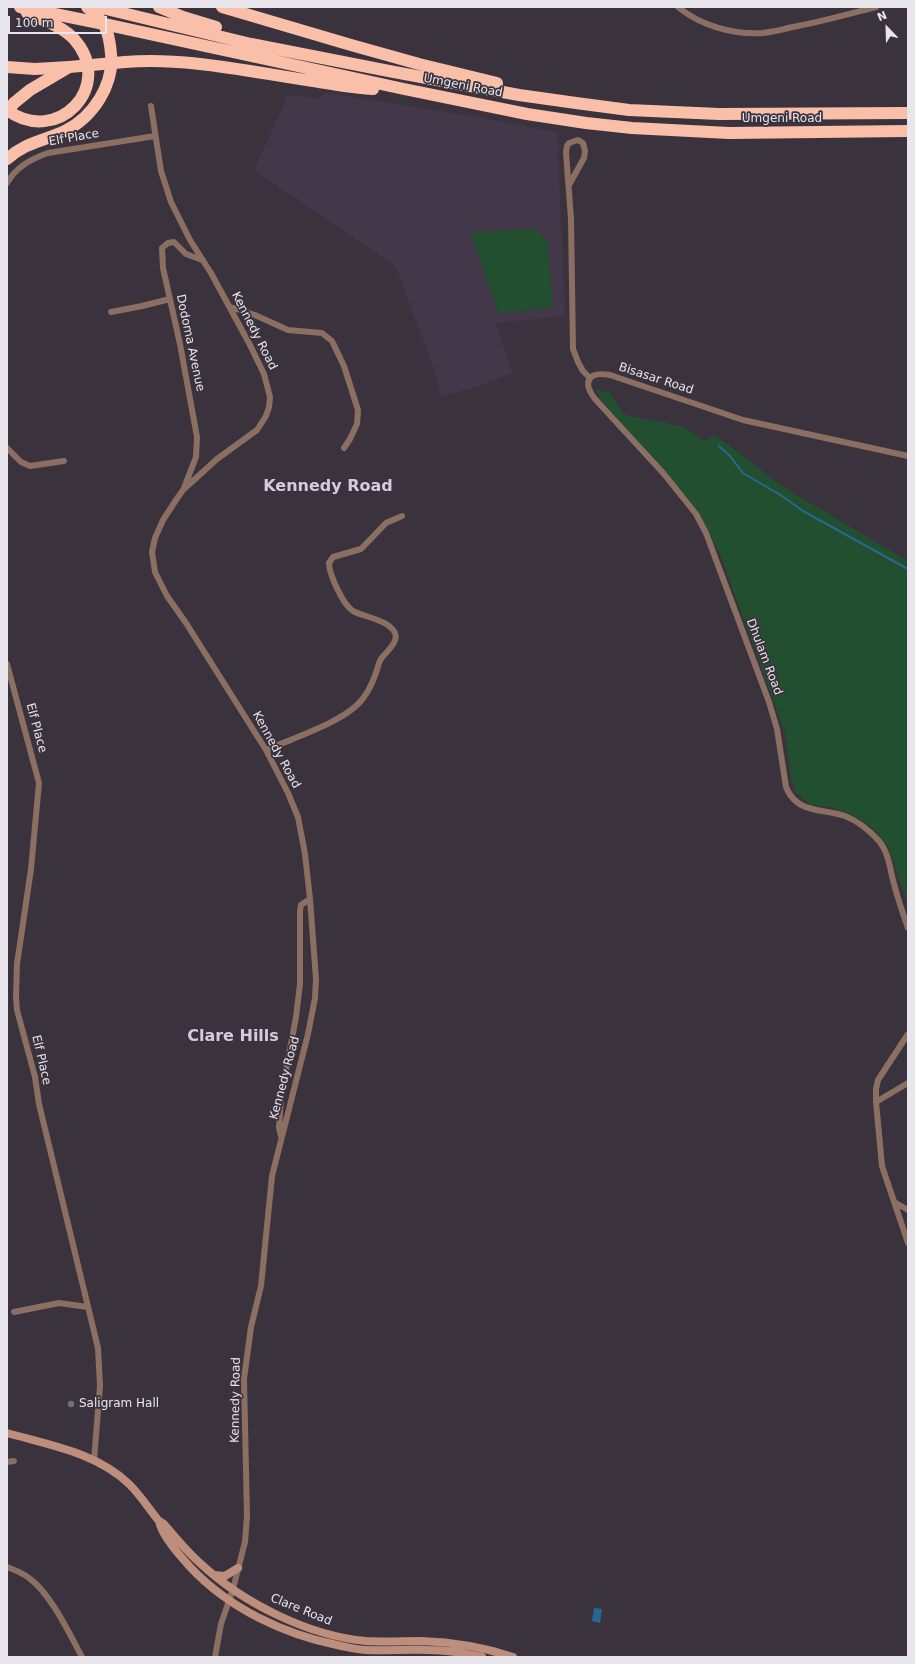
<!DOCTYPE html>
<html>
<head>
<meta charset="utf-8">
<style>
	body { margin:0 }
	#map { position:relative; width:915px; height:1664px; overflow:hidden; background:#3a333e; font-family:"DejaVu Sans",sans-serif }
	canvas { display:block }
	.frame { position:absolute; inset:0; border:8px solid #e9e5ec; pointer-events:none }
	.north { position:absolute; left:867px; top:8px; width:40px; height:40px; -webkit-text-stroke:3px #3a333e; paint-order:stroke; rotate:337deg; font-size:11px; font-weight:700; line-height:16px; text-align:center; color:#e9e5ec }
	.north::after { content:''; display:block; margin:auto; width:14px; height:18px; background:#e9e5ec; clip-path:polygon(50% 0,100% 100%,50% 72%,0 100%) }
	.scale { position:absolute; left:8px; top:16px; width:99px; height:18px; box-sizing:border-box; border:2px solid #e9e5ec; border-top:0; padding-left:5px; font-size:12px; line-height:14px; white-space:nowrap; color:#e9e5ec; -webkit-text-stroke:3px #3a333e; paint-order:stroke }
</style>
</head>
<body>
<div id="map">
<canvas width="915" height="1664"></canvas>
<div class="frame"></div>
<div class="north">N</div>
<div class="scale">100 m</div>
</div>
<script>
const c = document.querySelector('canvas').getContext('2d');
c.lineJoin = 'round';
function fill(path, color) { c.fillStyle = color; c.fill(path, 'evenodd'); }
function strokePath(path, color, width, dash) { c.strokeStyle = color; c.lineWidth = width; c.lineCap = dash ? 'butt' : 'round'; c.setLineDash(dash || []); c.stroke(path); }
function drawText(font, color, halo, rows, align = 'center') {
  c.font = font + ' "DejaVu Sans",sans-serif'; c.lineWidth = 3.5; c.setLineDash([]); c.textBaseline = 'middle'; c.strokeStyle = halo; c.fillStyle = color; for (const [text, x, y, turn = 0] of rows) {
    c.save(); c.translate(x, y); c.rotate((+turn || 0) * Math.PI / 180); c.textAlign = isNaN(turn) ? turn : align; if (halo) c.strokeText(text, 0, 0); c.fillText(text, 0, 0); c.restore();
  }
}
fill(new Path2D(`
	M 325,93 L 472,116 L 558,133 L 557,142 L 560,144 L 558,150 L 565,316 L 495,323 L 513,373 L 470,389 L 441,396 L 433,366 L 397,270 L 392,264 L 254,170 L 288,95 L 318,99 Z`), '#433849');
fill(new Path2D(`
	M 536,229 L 548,242 L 553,307 L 499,314 L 470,232 Z
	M 596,389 L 610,393 L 624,415 L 684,427 L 704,441 L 715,435 L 785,488 L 908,561 L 908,905 L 888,846 L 870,825 L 852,815 L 830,807 L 811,805 L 796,793 L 791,778 L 785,733 L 720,554 L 697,510 L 604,403 L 597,392 Z`), '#224f2f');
fill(new Path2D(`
	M 594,1608 L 602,1609 L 600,1623 L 592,1621 Z`), '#266892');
strokePath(new Path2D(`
	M 719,446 L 730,456 L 743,473 L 782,496 L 803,511 L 908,569`), '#266892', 2);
strokePath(new Path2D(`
	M 678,7 C 701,26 734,35 763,33 C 773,32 784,29 793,27 C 821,22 849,14 876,7
	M 151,106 L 161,171 L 171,202 L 190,240 L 211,273 L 250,345 L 264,374 L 270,397 L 269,407 L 266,416 L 257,430 L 217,459 L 183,490 L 176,500 L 163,520 L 155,538 L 152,552 L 155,572 L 167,596 L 186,623 L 266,750 L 288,793 L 298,817 L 305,854 L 310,899 L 316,979 L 315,998 L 308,1034 L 272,1176 L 261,1286 L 251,1327 L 244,1379 L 247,1516 L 245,1542 L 233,1589 L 221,1624 L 215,1657
	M 7,183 C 16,167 31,159 48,153 L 155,136
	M 569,185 L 584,158 L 585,151 L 583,143 L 578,140 L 569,143 L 567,146 L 566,152 L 571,219 L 573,349 L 578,362 L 583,371 L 590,378
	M 230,307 L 255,315 L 288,330 L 322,333 L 332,341 L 344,366 L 358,410 L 357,424 L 350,439 L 344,448
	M 111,312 L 142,306 L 170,299
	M 7,448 L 21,462 L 30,466 L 64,461
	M 908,456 L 743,420 L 610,375 C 588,371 582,382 595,399 L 664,474 L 696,514 L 706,533 L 769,702 L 777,729 L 786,787 C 797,814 821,808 845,816 C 858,821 870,831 879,841 C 889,853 890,870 894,884 C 898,899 903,914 908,928
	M 184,488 L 196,457 L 197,437 L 180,344 L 163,268 L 162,248 L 168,243 L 174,242 L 186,254 L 202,260
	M 7,664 L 39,783 L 31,869 L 17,964 L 16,997 L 17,1010 L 35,1077 L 39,1104 L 98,1348 L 100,1386 L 94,1460
	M 266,750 C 293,738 348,721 364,697 C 370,689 374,679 377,670 C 378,666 379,662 381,659 C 386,652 399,642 395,633 C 389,620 364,617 353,611 C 343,605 329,574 329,563 L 333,557 L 361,549 L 386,523 L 402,516
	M 908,1034 L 878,1080 L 876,1089 L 876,1102 L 882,1166 L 908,1243
	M 876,1102 L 908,1083
	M 281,1136 L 279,1128 L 281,1097 L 296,1017 L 300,984 L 300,911 L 301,905 L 310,899
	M 894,1202 L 908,1210
	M 14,1312 L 59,1303 L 88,1307
	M 7,1462 L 14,1461
	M 7,1567 C 14,1570 23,1573 29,1578 C 51,1594 69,1633 82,1657`), '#8c6f63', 6);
strokePath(new Path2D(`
	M 7,1433 C 49,1445 98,1453 130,1485 C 141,1496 149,1509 159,1521 L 164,1524 C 176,1538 187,1552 201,1564 C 243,1603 309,1636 366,1641 C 385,1642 403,1641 421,1641 C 453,1642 483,1647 513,1657
	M 159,1521 C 161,1535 181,1557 191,1568 C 229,1608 283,1634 337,1645 C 347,1647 357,1650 367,1650 C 387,1651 408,1649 428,1650 C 446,1650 465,1653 482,1657
	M 214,1575 L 225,1576 L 238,1568`), '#bd8e7b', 8);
strokePath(new Path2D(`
	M 20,7 L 104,24 L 404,89 L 527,114 L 586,123 L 632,128 L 729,133 L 908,131
	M 98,7 L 251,44 L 394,72 L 519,95 L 576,103 L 629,110 L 719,114 L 908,113
	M 159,7 L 183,17 L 216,27
	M 222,7 L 351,45 L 419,64 L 497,83
	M 125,62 C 187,57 251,72 313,81 C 332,84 353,88 373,89
	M 7,67 L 35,69 L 69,67
	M 7,110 C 57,147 116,86 74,39 C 62,26 42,20 27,13
	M 7,159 C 26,142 44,141 65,131 C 93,117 114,85 111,54 C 109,30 105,21 87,7`), '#fabfa8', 12);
strokePath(new Path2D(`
	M 7,112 L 14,103 L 30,90 L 69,67 L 125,62`), '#fabfa8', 12);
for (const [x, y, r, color] of [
	[71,1404,4,"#6b7280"]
]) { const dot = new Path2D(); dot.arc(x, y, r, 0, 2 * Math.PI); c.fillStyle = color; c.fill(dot); strokePath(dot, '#3a333e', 1.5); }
drawText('12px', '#e9e5ec', '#3a333e', [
	["Umgeni Road",463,86,11],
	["Umgeni Road",782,119],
	["Elf Place",74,138,-10],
	["Kennedy Road",254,331,63],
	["Dodoma Avenue",190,343,78],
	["Bisasar Road",656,379,18],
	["Dhulam Road",764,657,69],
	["Elf Place",36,728,75],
	["Kennedy Road",276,750,61],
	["Elf Place",41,1060,77],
	["Kennedy Road",285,1078,-75],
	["Kennedy Road",236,1400,-89],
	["Clare Road",301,1610,22]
]);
drawText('12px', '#e9e5ec', '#3a333e', [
	["Saligram Hall",79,1404]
], 'left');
drawText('bold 16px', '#d5ccda', '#3a333e', [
	["Kennedy Road",328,487],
	["Clare Hills",233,1037]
]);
</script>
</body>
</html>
